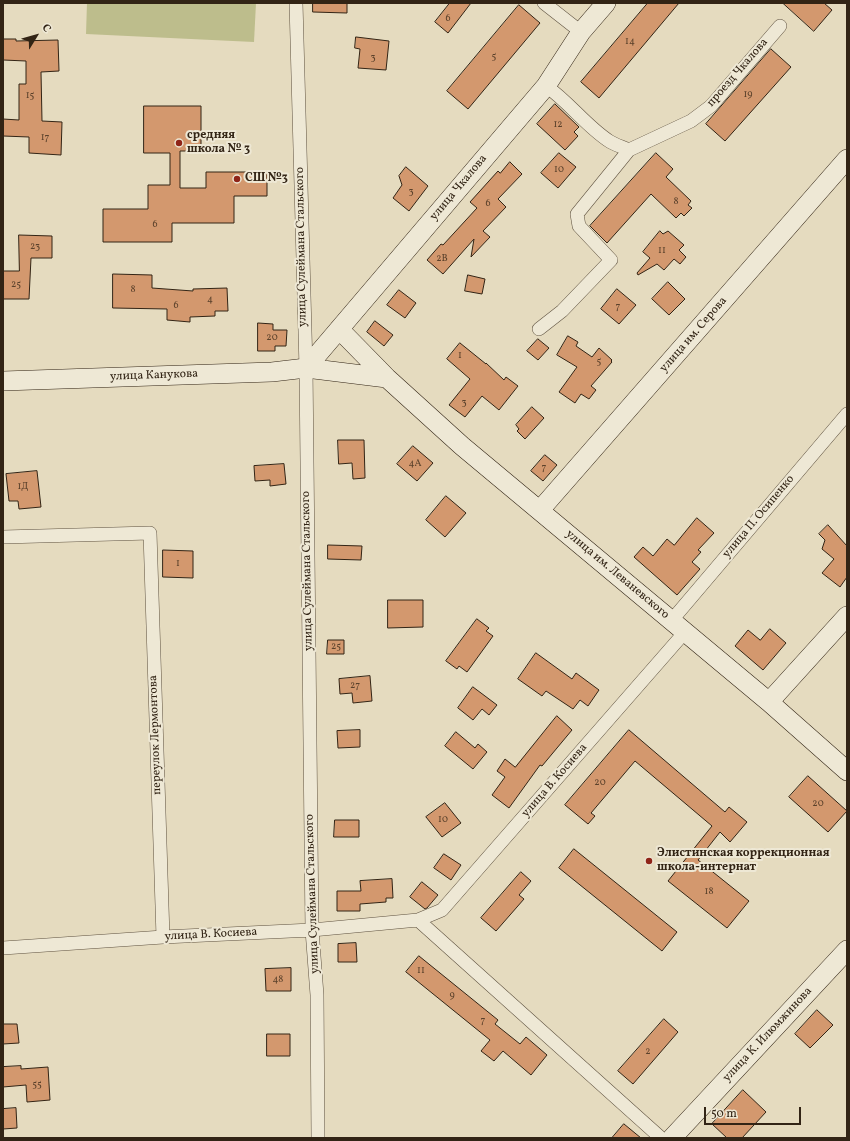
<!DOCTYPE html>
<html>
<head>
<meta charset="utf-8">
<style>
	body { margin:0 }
	#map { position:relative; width:850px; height:1141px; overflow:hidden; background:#e5dbbf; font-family:Vollkorn,serif }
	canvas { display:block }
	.frame { position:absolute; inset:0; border:4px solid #322415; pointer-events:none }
	.north { position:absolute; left:16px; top:16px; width:40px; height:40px; -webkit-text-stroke:3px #eee8d5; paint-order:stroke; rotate:53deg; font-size:11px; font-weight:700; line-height:16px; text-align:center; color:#322415 }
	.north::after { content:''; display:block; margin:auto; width:14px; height:18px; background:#322415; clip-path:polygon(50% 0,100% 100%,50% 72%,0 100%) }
	.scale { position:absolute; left:704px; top:1107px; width:97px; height:18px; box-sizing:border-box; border:2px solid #322415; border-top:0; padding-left:5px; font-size:12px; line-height:14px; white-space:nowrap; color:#322415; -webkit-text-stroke:3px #eee8d5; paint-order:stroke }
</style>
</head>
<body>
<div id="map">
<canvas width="850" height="1141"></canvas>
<div class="frame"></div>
<div class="north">С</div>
<div class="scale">50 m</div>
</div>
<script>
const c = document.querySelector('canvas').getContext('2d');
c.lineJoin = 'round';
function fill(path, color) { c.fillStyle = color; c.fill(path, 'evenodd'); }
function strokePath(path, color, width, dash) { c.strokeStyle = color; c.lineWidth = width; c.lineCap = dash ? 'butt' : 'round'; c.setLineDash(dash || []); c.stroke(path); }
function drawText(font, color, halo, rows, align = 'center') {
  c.font = font + ' Vollkorn,serif'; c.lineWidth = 4; c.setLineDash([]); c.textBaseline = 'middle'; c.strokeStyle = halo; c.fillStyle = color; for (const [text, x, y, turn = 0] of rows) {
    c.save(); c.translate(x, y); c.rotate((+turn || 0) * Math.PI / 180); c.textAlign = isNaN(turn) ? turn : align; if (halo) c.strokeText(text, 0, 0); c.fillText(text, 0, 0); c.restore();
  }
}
fill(new Path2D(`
	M 87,3 L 256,3 L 254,42 L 86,34 Z`), '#bdbd8c');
const building = new Path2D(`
	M 313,3 L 347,3 L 347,13 L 313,12 Z
	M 450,3 L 471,3 L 448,33 L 435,22 Z
	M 648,3 L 679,3 L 599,98 L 581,82 Z
	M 783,3 L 824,3 L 832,10 L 814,31 Z
	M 519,5 L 540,23 L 468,109 L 447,91 Z
	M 356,37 L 389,41 L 386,70 L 358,68 L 360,49 L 355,48 Z
	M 3,39 L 16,39 L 16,41 L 58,40 L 59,71 L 41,72 L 42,121 L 62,122 L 61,155 L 29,153 L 29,137 L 3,136 L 3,119 L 19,120 L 19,84 L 26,84 L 26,61 L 3,60 Z
	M 771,49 L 791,67 L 725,141 L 706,124 Z
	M 555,104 L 579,127 L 574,132 L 578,136 L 565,150 L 537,124 Z
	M 144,106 L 201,106 L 201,151 L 180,151 L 180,188 L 206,188 L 206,172 L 267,172 L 267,196 L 234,196 L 234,223 L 172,223 L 172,242 L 103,242 L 103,209 L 148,209 L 148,185 L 170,185 L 170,153 L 144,153 Z
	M 559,153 L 576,167 L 558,188 L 541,173 Z
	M 656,153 L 673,169 L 666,177 L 691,201 L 688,205 L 692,208 L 684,216 L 681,213 L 676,218 L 651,194 L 607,243 L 590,226 Z
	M 510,162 L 522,174 L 498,199 L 506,207 L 483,231 L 490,237 L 471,257 L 474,239 L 443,274 L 427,260 L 441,244 L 443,245 L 477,208 L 470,202 L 498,171 L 500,173 Z
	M 406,167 L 428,186 L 409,211 L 393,198 L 402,185 L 399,176 Z
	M 660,231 L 663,234 L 668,231 L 684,245 L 679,250 L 686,257 L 680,264 L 674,259 L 664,270 L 657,264 L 638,275 L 637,273 L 650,258 L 643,252 Z
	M 19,235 L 52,236 L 52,258 L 31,258 L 29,299 L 3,299 L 3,271 L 19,271 Z
	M 113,274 L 152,275 L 152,288 L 193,291 L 193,289 L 227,288 L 228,311 L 215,311 L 215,316 L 190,317 L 190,322 L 167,320 L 167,309 L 113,308 Z
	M 468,275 L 485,279 L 482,294 L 465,291 Z
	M 668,282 L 685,299 L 669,315 L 652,299 Z
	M 617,289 L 636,305 L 619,324 L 601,309 Z
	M 399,290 L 416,303 L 405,318 L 387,305 Z
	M 375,321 L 393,335 L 384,346 L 367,332 Z
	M 258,323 L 273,324 L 273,330 L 287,330 L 286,346 L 275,346 L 275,351 L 258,351 Z
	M 568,336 L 578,342 L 576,346 L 592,357 L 599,348 L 612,360 L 611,361 L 612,362 L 591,386 L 596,390 L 589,399 L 581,394 L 575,403 L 559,392 L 577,367 L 557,355 Z
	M 538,339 L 549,348 L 538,360 L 527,351 Z
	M 460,343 L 486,364 L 486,363 L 504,380 L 506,377 L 518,386 L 499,410 L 482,396 L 465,417 L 449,405 L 470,379 L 447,359 Z
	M 532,407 L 544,418 L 525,439 L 517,431 L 519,429 L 516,425 Z
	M 338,440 L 364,440 L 365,478 L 353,479 L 352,463 L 339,464 Z
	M 413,446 L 433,463 L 417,481 L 397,464 Z
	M 545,455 L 557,465 L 543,481 L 531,471 Z
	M 284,464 L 286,484 L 270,486 L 270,480 L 255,481 L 254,466 Z
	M 37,471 L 41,507 L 19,509 L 18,501 L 9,501 L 6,474 Z
	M 446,496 L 466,513 L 445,537 L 426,520 Z
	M 697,518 L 714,533 L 698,550 L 701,552 L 692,562 L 700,569 L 677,595 L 634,557 L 643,547 L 653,556 L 667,539 L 674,545 Z
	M 828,525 L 847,546 L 847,577 L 840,587 L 822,573 L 834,559 L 822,549 L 825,540 L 819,534 Z
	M 328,545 L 362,546 L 361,560 L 328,559 Z
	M 163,550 L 193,551 L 193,578 L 163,577 Z
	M 388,600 L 423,600 L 423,627 L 388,628 Z
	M 477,619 L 489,628 L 486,631 L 493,636 L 467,672 L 459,666 L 457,669 L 446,661 Z
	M 770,629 L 786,643 L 763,670 L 735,646 L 748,630 L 760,640 Z
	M 328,640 L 344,640 L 344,654 L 327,654 Z
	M 536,653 L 572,679 L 576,673 L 599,690 L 588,706 L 580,700 L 573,709 L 546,691 L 542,696 L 518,679 Z
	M 370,676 L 372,701 L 353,703 L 352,693 L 340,694 L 339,679 Z
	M 473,687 L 497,705 L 489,715 L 482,709 L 473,720 L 458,708 Z
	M 557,716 L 572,730 L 542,766 L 540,765 L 509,808 L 492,795 L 505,777 L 497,771 L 505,759 L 515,767 Z
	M 360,730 L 360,747 L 338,748 L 337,731 Z
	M 629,730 L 725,812 L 729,807 L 747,822 L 730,842 L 720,832 L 698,860 L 749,901 L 727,928 L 668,881 L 712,826 L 635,761 L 591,813 L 595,816 L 588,824 L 565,805 Z
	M 456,732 L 475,748 L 478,744 L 487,752 L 473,769 L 445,746 Z
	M 808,776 L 847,811 L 828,832 L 789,797 Z
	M 445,803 L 461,823 L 442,837 L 426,817 Z
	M 335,820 L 359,820 L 359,837 L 334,837 Z
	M 574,849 L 677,932 L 662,951 L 559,868 Z
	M 444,854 L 461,865 L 451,880 L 434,868 Z
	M 521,872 L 531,881 L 519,895 L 524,899 L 496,931 L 481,918 Z
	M 392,879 L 393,898 L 386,898 L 386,902 L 360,904 L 360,911 L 337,911 L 337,891 L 361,891 L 360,881 Z
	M 422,882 L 438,895 L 427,908 L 425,909 L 410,897 Z
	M 356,943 L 357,962 L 338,962 L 338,944 Z
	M 419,956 L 498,1020 L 495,1024 L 520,1044 L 526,1037 L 547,1055 L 531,1075 L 503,1051 L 494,1061 L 481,1051 L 490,1040 L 406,972 Z
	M 291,968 L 291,991 L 266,991 L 265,969 Z
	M 817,1010 L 833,1025 L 810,1048 L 795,1034 Z
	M 664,1019 L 678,1032 L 633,1084 L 618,1071 Z
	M 3,1024 L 17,1024 L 19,1043 L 3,1044 Z
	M 267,1034 L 290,1034 L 290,1056 L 267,1056 Z
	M 21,1066 L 21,1069 L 48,1067 L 50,1100 L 27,1102 L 26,1085 L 3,1087 L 3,1067 Z
	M 743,1090 L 766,1112 L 742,1138 L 727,1138 L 712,1124 Z
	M 16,1108 L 17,1128 L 3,1129 L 3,1109 Z
	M 624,1124 L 641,1138 L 612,1138 Z`);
fill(building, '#d3986e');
strokePath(building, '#322415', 1);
const street = new Path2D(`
	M 296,3 L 306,368 L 312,930 L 317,995 L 318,1138
	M 544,3 L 581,32
	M 546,86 C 569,102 586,126 609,141 C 615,145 623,147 629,150
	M 539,329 L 562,311 L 611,260 L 579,226 L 577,214 L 629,150 L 691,121 L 711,106 L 780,26
	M 3,537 L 150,533 L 163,937
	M 672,620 L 847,414
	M 418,920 L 661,1138
	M 3,948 L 163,937 L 312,930 L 418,920 L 442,910 L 685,632`);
const secondary = new Path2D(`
	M 339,329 L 387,378 L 462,446 L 769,702 L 847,771
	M 306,368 L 546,86 L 581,32 L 606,3
	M 3,381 L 272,372 L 306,368 L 387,378
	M 540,510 L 847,159
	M 769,702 L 847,616
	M 672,1138 L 847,950`);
strokePath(street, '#5f5240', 14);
strokePath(secondary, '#322415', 20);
strokePath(street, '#eee8d5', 13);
strokePath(secondary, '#eee8d5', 19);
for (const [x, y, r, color] of [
	[179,143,4,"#8f2418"],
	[237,179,4,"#8f2418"],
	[649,861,4,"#8f2418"]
]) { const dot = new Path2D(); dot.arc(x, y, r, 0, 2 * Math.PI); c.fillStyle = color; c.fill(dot); strokePath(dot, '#eee8d5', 1.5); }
drawText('10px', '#5a412b', null, [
	["6",448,19],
	["14",630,42],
	["5",494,57],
	["3",373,58],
	["19",748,95],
	["15",30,96],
	["12",558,125],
	["17",45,138],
	["10",559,170],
	["3",411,192],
	["8",676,202],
	["6",488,204],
	["6",155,225],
	["23",35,247],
	["11",662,251],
	["2В",442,259],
	["25",16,285],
	["8",133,290],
	["4",210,300],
	["6",176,306],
	["7",618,307],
	["20",272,338],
	["1",460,356],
	["5",599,362],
	["3",464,403],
	["4А",415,464],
	["7",544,468],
	["1Д",23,487],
	["1",178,564],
	["25",336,647],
	["27",355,686],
	["20",600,783],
	["20",818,804],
	["10",443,820],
	["18",709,892],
	["11",421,971],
	["48",278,980],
	["9",452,996],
	["7",483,1021],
	["2",648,1052],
	["55",37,1085]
]);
drawText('12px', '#322415', '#eee8d5', [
	["проезд Чкалова",738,73,-49],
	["улица Чкалова",459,188,-50],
	["улица Сулеймана Стальского",302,247,-91],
	["улица им. Серова",694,335,-49],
	["улица Канукова",154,376,-2],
	["улица П. Осипенко",759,517,-50],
	["улица Сулеймана Стальского",308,571,-91],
	["улица им. Леваневского",617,575,40],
	["переулок Лермонтова",156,735,-92],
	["улица В. Косиева",555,781,-49],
	["улица Сулеймана Стальского",313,894,-92],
	["улица В. Косиева",211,935,-3],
	["улица К. Илюмжинова",768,1035,-47]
]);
drawText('bold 12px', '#322415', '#eee8d5', [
	["средняя",187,136],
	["школа № 3",187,150],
	["СШ №3",245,179],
	["Элистинская коррекционная",657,854],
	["школа-интернат",657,868]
], 'left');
</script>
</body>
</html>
